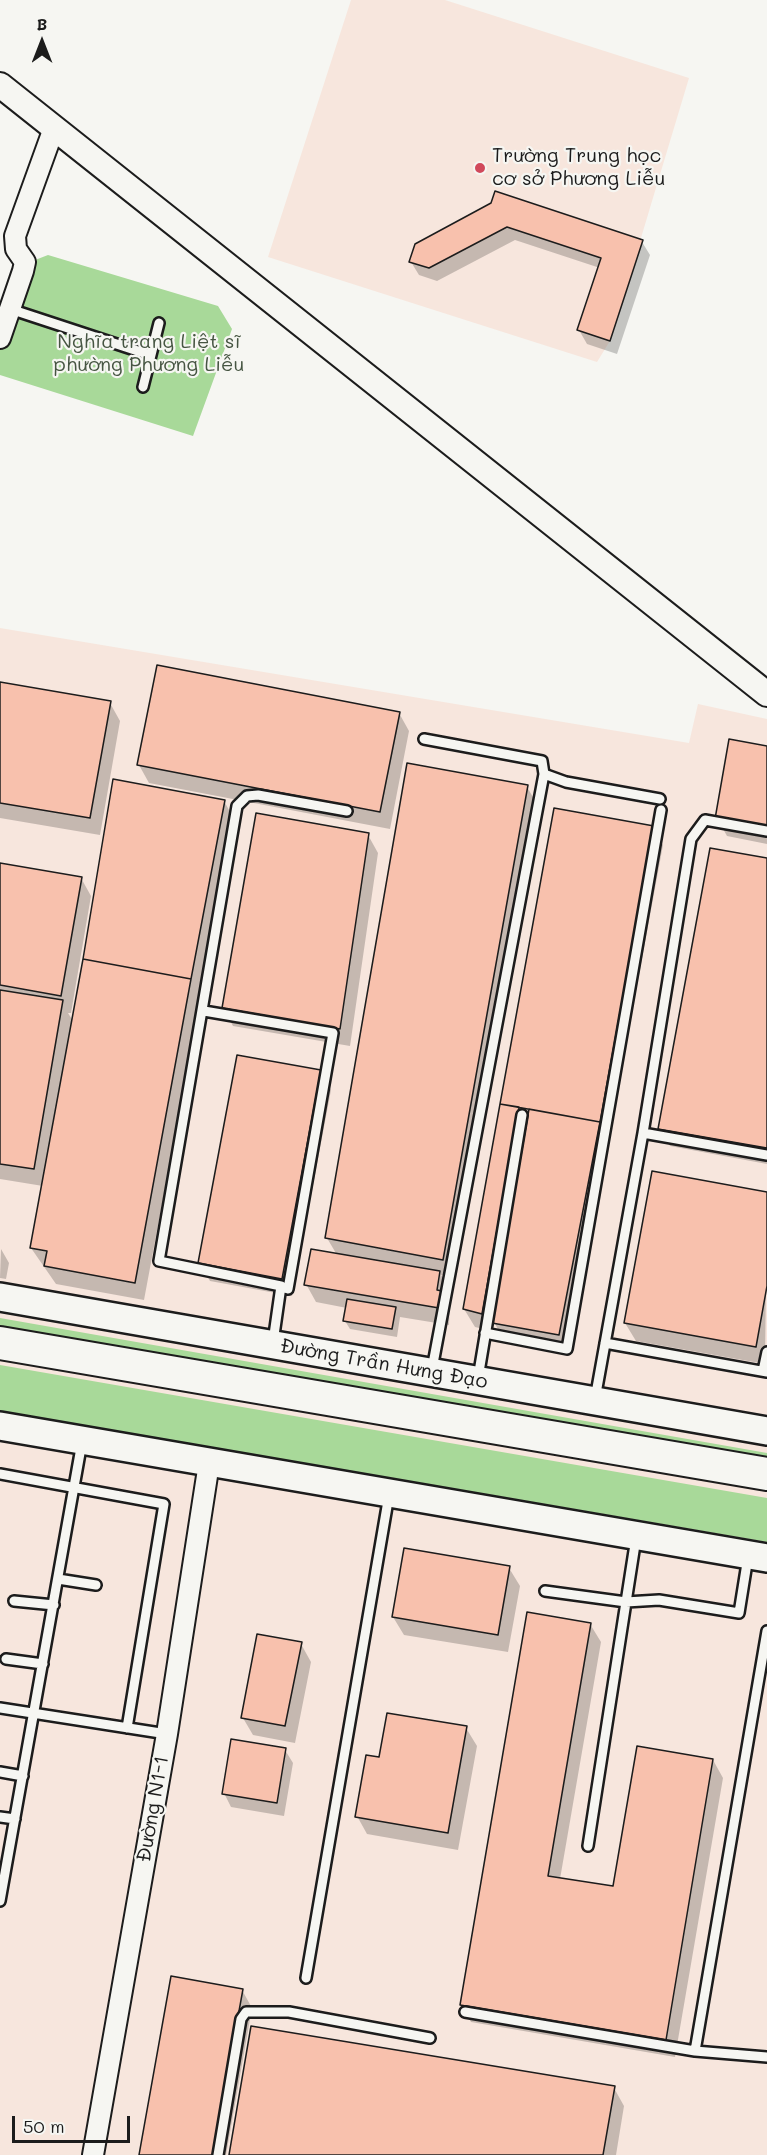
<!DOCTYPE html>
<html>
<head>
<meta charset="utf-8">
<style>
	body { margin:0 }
	#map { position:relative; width:767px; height:2155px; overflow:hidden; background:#f6f6f2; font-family:Mali,sans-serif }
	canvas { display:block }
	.north { position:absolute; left:12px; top:12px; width:60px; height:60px; -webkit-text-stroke:4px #f6f6f2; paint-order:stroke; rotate:0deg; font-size:16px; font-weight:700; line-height:24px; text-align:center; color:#1c1c1c }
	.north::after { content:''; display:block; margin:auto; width:21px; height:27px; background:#1c1c1c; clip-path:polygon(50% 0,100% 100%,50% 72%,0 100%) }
	.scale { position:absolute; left:12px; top:2116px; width:118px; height:27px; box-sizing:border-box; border:3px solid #1c1c1c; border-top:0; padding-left:8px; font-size:18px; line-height:21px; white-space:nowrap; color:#1c1c1c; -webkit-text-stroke:4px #f6f6f2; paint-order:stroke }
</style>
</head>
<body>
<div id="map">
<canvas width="767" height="2155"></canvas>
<div class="north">B</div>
<div class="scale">50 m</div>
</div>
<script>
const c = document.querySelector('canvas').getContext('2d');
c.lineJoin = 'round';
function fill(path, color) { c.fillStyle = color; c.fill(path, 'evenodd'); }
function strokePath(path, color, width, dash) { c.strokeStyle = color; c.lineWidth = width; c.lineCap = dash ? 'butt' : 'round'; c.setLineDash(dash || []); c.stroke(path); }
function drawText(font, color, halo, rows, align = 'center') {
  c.font = font + ' Mali,sans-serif'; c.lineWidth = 4.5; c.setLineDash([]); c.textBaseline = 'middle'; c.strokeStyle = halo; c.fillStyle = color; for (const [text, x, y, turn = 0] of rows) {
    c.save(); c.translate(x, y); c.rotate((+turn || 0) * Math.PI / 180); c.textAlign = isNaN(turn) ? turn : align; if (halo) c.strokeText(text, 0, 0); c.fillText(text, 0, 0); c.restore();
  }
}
fill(new Path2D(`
	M 351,0 L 445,0 L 689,78 L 610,341 L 597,362 L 268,257 Z
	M 0,628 L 689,743 L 698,704 L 767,719 L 767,2155 L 0,2155 Z`), '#f7e6dd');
fill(new Path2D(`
	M 48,255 L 218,306 L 232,329 L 193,436 L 0,375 L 0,319 L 17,267 Z
	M 0,1318 L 767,1453 L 767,1464 L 0,1327 Z
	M 0,1365 L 767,1498 L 767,1542 L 0,1411 Z`), '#a8d999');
fill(new Path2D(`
	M 493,204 L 642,242 L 650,255 L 617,354 L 587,344 L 579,330 L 600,268 L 515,240 L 437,281 L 419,275 L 411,262 Z
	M 0,684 L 110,703 L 120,721 L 100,835 L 0,818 Z
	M 399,713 L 409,731 L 390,829 L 149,783 L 139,765 Z
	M 767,748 L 767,844 L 727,836 L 717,818 Z
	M 527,787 L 537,804 L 453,1277 L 441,1275 L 450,1290 L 449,1325 L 400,1317 L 397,1337 L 350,1329 L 345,1321 L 347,1308 L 316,1302 L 306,1284 L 337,1255 L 327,1238 Z
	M 224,801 L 234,819 L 144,1300 L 56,1284 L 31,1248 L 43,1186 L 0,1179 L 0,865 L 81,878 L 91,896 L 71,1013 L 68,1013 L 73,1021 Z
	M 555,809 L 653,827 L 663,845 L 569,1353 L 504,1340 L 494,1322 L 492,1331 L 475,1327 L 464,1309 Z
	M 368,835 L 378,853 L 350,1046 L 233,1026 L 223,1008 Z
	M 767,859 L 767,1164 L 670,1146 L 660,1128 Z
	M 321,1072 L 331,1090 L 292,1296 L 210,1281 L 200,1263 Z
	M 767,1193 L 765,1364 L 636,1341 L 625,1323 Z
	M 1,1249 L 9,1263 L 6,1279 L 0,1278 Z
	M 509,1568 L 520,1586 L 508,1652 L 404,1635 L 393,1617 Z
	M 590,1624 L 601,1642 L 560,1879 L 614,1888 L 713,1760 L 723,1778 L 675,2057 L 471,2022 L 461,2004 Z
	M 301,1644 L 311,1662 L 295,1743 L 253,1735 L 243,1718 Z
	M 466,1728 L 477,1746 L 458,1850 L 367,1834 L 357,1816 Z
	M 285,1750 L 293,1763 L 284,1816 L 231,1807 L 224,1793 Z
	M 242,1990 L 252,2008 L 226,2155 L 140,2155 Z
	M 614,2088 L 624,2106 L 616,2155 L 231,2155 Z`), '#0003');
const building = new Path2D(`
	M 495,191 L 643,240 L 610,341 L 577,330 L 601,258 L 507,227 L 429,268 L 409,262 L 415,244 L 491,203 Z
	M 157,665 L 400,712 L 380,812 L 137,765 Z
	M 0,682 L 111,701 L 90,818 L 0,803 Z
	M 729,739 L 767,746 L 767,828 L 715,819 Z
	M 407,763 L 528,785 L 443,1260 L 325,1238 Z
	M 113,779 L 225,800 L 191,979 L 83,959 Z
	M 554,808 L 654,826 L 600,1122 L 500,1104 Z
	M 256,813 L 369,833 L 340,1029 L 222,1008 Z
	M 710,848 L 767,858 L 767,1148 L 658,1129 Z
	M 0,863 L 82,877 L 61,996 L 0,985 Z
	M 83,959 L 191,979 L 135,1283 L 44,1266 L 47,1251 L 30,1248 Z
	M 0,990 L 63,1000 L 34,1169 L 0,1164 Z
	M 237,1055 L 321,1070 L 282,1279 L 198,1263 Z
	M 500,1104 L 519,1107 L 482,1314 L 463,1309 Z
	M 529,1109 L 600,1122 L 559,1335 L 492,1323 Z
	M 652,1171 L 767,1192 L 767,1286 L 756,1347 L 624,1323 Z
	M 311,1249 L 440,1271 L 437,1290 L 442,1291 L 439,1308 L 304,1285 Z
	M 347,1299 L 396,1307 L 392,1329 L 343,1321 Z
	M 404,1548 L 510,1566 L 498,1635 L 392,1617 Z
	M 527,1612 L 591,1623 L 548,1876 L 613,1886 L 637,1746 L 713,1759 L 666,2040 L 460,2005 Z
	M 257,1634 L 302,1642 L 285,1726 L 241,1718 Z
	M 387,1713 L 467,1726 L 448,1833 L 355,1817 L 366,1755 L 379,1757 Z
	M 231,1739 L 286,1748 L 277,1803 L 222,1794 Z
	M 171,1976 L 243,1989 L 213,2155 L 139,2155 Z
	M 251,2026 L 615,2086 L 603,2155 L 229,2155 Z`);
fill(building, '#f8c1ad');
strokePath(building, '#1c1c1c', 1.5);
const service = new Path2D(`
	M 10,309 L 150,355
	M 143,387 L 159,323
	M 424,739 L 542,761 L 544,774 L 566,782 L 660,799
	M 204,1011 L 333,1033 L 288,1289 L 280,1287
	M 643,1133 L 767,1155
	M 485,1333 L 567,1349 L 661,810
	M 273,1342 L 281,1286 L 159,1261 L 237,806 L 247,796 L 258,795 L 347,811
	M 605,1343 L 767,1372
	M 432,1369 L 544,774
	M 763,1371 L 767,1352
	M 478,1378 L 522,1115
	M 595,1399 L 643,1133 L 691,839 L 705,820 L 767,831
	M 0,1474 L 164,1504 L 127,1728
	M 58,1579 L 96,1585
	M 545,1591 L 626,1602 L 659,1600 L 739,1613 L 748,1557
	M 14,1601 L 54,1605
	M 6,1659 L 43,1664
	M 0,1708 L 167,1734
	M 0,1772 L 23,1776
	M 0,1817 L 15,1819
	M 588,1846 L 636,1538
	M 0,1901 L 82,1442
	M 306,1978 L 389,1495
	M 465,2012 L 695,2051 L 767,2057
	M 695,2051 L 767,1631
	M 218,2155 L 241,2019 L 246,2012 L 289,2012 L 430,2038`);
const minor = new Path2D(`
	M 0,338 L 23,271 L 25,262 L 16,249 L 15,236 L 54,128
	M 93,2155 L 167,1734 L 209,1463`);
const tertiary = new Path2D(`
	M 0,85 L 767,694`);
const secondary = new Path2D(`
	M 0,1297 L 767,1431
	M 0,1426 L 767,1558`);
const trunk = new Path2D(`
	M 0,1343 L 767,1474`);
strokePath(service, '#1c1c1c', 14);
strokePath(minor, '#1c1c1c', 24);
strokePath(tertiary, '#1c1c1c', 28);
strokePath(secondary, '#1c1c1c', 32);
strokePath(trunk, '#1c1c1c', 36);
strokePath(service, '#f6f6f2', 9);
strokePath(minor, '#f6f6f2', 20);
strokePath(tertiary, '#f6f6f2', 24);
strokePath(secondary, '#f6f6f2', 27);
strokePath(trunk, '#f6f6f2', 32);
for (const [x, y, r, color] of [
	[480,168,6,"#d1495b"]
]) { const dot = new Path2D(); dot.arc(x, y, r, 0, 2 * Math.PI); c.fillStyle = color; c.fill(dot); strokePath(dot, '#f6f6f2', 2); }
drawText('20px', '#1c1c1c', '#f6f6f2', [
	["Trường Trung học",492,156],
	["cơ sở Phương Liễu",492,179]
], 'left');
drawText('20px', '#465542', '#f6f6f2', [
	["Nghĩa trang Liệt sĩ",149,342],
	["phường Phương Liễu",149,365]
]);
drawText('20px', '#1c1c1c', '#f6f6f2', [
	["Đường Trần Hưng Đạo",384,1364,10],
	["Đường N1-1",153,1809,-80]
]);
</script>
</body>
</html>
